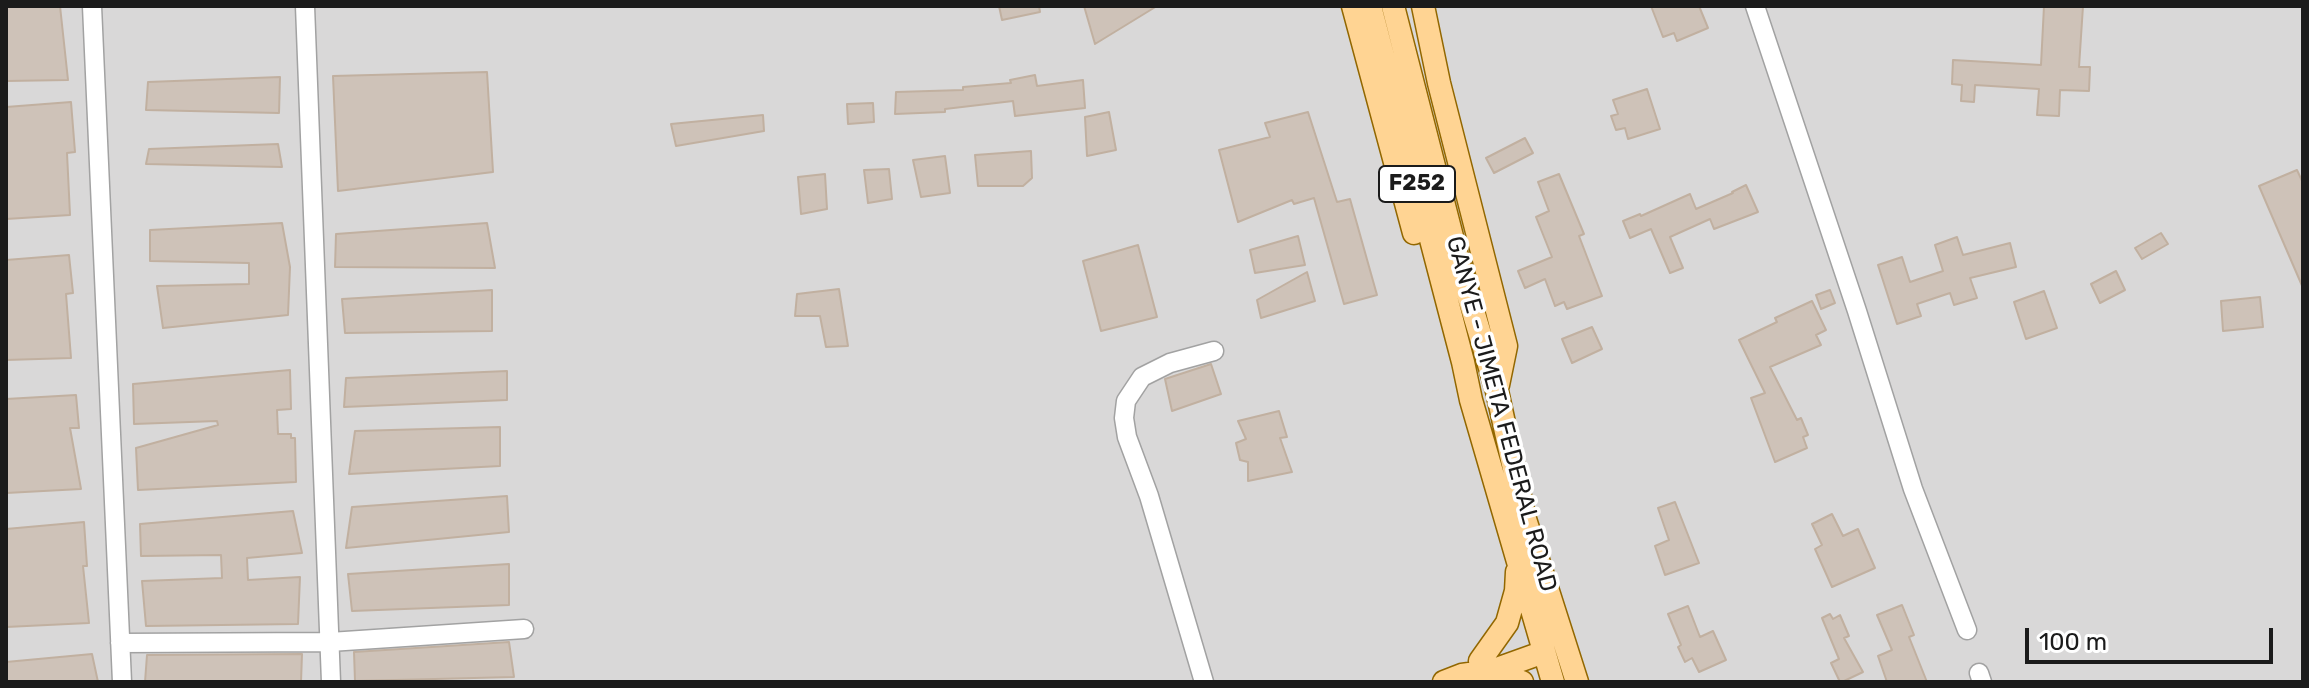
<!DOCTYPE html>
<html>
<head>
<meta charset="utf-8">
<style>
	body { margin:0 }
	#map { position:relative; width:2309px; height:688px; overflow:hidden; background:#eeeadf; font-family:Rubik,sans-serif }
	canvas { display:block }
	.frame { position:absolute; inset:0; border:8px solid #1b1b1b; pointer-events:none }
	.scale { position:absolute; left:2025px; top:628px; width:248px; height:36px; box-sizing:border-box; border:4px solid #1b1b1b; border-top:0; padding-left:10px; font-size:24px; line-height:28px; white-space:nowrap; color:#1b1b1b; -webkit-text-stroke:6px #fff; paint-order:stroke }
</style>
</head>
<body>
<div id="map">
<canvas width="2309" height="688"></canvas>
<div class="frame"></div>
<div class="scale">100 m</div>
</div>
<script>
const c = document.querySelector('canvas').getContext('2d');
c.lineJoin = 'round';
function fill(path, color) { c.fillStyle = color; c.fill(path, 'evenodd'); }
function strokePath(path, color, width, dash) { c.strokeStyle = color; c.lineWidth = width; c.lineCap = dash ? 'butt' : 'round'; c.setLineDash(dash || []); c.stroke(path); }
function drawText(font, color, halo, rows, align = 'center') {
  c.font = font + ' Rubik,sans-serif'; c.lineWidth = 7; c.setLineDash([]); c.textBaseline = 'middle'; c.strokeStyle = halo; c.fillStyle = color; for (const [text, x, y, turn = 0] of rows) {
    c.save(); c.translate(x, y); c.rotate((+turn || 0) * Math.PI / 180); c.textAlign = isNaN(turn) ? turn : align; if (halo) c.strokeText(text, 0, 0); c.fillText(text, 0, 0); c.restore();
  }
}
fill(new Path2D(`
	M 6,6 L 2303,6 L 2303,682 L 6,682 Z`), '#d9d8d8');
const building = new Path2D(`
	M 6,6 L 60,6 L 68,80 L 6,81 Z
	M 999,6 L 1039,6 L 1040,12 L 1002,20 Z
	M 1084,6 L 1157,6 L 1095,44 Z
	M 1651,6 L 1699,6 L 1708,28 L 1677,41 L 1674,33 L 1663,37 Z
	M 2044,6 L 2083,6 L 2079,67 L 2090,67 L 2089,91 L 2060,90 L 2059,116 L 2037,115 L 2039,89 L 1975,85 L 1974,102 L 1961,101 L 1962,85 L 1952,84 L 1953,60 L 2041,65 Z
	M 487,72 L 493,172 L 338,191 L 333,76 Z
	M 1035,75 L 1037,86 L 1083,80 L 1085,108 L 1015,116 L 1013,101 L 945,109 L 945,112 L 895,114 L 896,92 L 963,90 L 963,87 L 1011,83 L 1010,80 Z
	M 280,77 L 279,113 L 146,110 L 148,82 Z
	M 1647,89 L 1660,129 L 1628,139 L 1625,128 L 1616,130 L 1611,116 L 1618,114 L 1613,100 Z
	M 71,102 L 75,152 L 67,153 L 70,215 L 6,219 L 6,107 Z
	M 873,103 L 874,122 L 848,124 L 847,104 Z
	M 1109,112 L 1116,150 L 1087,156 L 1085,117 Z
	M 1308,112 L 1337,202 L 1350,199 L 1377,295 L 1344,304 L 1314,198 L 1294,204 L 1292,200 L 1238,222 L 1219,150 L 1270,137 L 1265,123 Z
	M 763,115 L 764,131 L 676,146 L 671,124 Z
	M 1525,138 L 1533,153 L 1494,173 L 1486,158 Z
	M 278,144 L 282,167 L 146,164 L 149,149 Z
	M 1031,151 L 1032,178 L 1023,186 L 978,186 L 975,155 Z
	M 945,156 L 950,193 L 921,197 L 913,160 Z
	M 889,169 L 892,199 L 868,203 L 864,170 Z
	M 2297,170 L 2303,183 L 2303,288 L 2259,186 Z
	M 825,174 L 827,209 L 801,214 L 798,177 Z
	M 1559,174 L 1584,234 L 1579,236 L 1602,296 L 1567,309 L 1564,302 L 1555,306 L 1545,279 L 1525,288 L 1518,271 L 1552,257 L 1536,217 L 1549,211 L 1538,182 Z
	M 1746,185 L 1758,212 L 1714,229 L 1710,219 L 1670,237 L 1683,268 L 1670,273 L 1651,229 L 1630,238 L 1623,221 L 1640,214 L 1641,216 L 1690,194 L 1696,209 L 1733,193 L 1732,192 Z
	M 282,223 L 290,267 L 288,315 L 163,328 L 157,286 L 249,284 L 249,263 L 150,261 L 150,230 Z
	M 487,223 L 495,268 L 335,267 L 336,234 Z
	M 2161,233 L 2168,244 L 2142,259 L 2135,248 Z
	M 1298,236 L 1305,265 L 1255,273 L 1250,250 Z
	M 1957,237 L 1963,255 L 2010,243 L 2016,267 L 1970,278 L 1977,298 L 1954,305 L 1950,293 L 1917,304 L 1921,316 L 1897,324 L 1878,265 L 1902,257 L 1910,282 L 1943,271 L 1935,245 Z
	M 1138,245 L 1157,317 L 1101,331 L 1083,261 Z
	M 69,255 L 73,293 L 66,294 L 71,358 L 6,360 L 6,260 Z
	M 2116,271 L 2125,290 L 2100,303 L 2091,284 Z
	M 1307,272 L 1315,301 L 1261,318 L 1257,300 Z
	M 839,289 L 848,346 L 826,347 L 820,316 L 795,316 L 797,294 Z
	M 492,290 L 492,331 L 345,333 L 342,299 Z
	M 1830,290 L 1835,303 L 1821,309 L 1816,295 Z
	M 2044,291 L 2057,328 L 2026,339 L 2014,302 Z
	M 2260,297 L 2263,327 L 2223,331 L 2221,301 Z
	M 1812,301 L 1826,330 L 1816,335 L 1821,345 L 1770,367 L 1797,420 L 1801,418 L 1808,435 L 1803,437 L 1807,448 L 1775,462 L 1751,398 L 1765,393 L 1739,340 L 1777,322 L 1775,318 Z
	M 1592,327 L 1602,349 L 1572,363 L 1562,339 Z
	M 1211,364 L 1221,394 L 1172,411 L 1165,379 Z
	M 290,370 L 291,409 L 277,410 L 278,434 L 291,434 L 291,438 L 295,438 L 296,482 L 138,490 L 136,448 L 218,425 L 217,421 L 134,424 L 133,384 Z
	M 507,371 L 507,400 L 344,407 L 346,378 Z
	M 76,395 L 79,428 L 70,428 L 81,489 L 6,493 L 6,399 Z
	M 1279,411 L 1287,437 L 1280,438 L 1292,472 L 1248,481 L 1248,462 L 1240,460 L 1236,443 L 1246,439 L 1238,421 Z
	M 500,427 L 500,466 L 349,474 L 355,431 Z
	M 507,496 L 509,532 L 346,548 L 352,507 Z
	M 1675,502 L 1699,563 L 1665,575 L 1655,546 L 1669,540 L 1658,508 Z
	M 293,511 L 302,553 L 247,558 L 248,580 L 300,577 L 298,624 L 146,626 L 142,581 L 222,578 L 221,555 L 141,556 L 140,524 Z
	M 1832,514 L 1843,536 L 1858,529 L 1875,568 L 1832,587 L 1815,549 L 1822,545 L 1812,524 Z
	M 84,522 L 87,566 L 83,566 L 89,623 L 6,627 L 6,529 Z
	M 509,564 L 509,605 L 352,611 L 348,574 Z
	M 1902,605 L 1914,635 L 1909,637 L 1927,682 L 1887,682 L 1878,656 L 1892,650 L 1877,615 Z
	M 1688,606 L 1700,637 L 1713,631 L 1726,660 L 1699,672 L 1692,658 L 1685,662 L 1678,647 L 1681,645 L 1668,614 Z
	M 1830,614 L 1833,619 L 1840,615 L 1849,636 L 1844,638 L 1863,672 L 1842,682 L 1840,682 L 1831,663 L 1839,659 L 1822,618 Z
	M 509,642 L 514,677 L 355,681 L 354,652 Z
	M 92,654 L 98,682 L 6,682 L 6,662 Z
	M 302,654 L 301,682 L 145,682 L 147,655 Z`);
fill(building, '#cec2b8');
strokePath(building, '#c1b0a0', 2);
const minor = new Path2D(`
	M 92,6 L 122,682
	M 305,6 L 331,682
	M 1755,6 L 1857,311 L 1913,489 L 1967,630
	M 120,643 L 330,642 L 524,629
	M 1979,673 L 1982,682
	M 1204,682 L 1149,496 L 1127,437 L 1124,418 L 1126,401 L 1142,377 L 1170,363 L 1214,351`);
const major = new Path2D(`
	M 1353,6 L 1414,233
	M 1370,6 L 1463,362 L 1471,400 L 1553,682
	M 1393,6 L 1459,264 L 1497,391 L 1525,519 L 1577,682
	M 1423,6 L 1439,83 L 1506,346 L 1498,385
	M 1480,661 L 1507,623 L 1516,591 L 1517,572
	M 1491,671 L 1522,682
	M 1444,682 L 1462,675 L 1491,671 L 1544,652`);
strokePath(minor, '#a2a2a2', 21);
strokePath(major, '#926700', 25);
strokePath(minor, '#fff', 18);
strokePath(major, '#ffd493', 22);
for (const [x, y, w] of [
	[1417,184,76]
]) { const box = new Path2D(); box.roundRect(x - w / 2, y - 18, w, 36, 6); c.fillStyle = '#fff'; c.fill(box); strokePath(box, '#1b1b1b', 2); }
drawText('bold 22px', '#1b1b1b', null, [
	["F252",1417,184]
]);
drawText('24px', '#1b1b1b', '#fff', [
	["GANYE - JIMETA FEDERAL ROAD",1501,414,75]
]);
</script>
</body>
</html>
